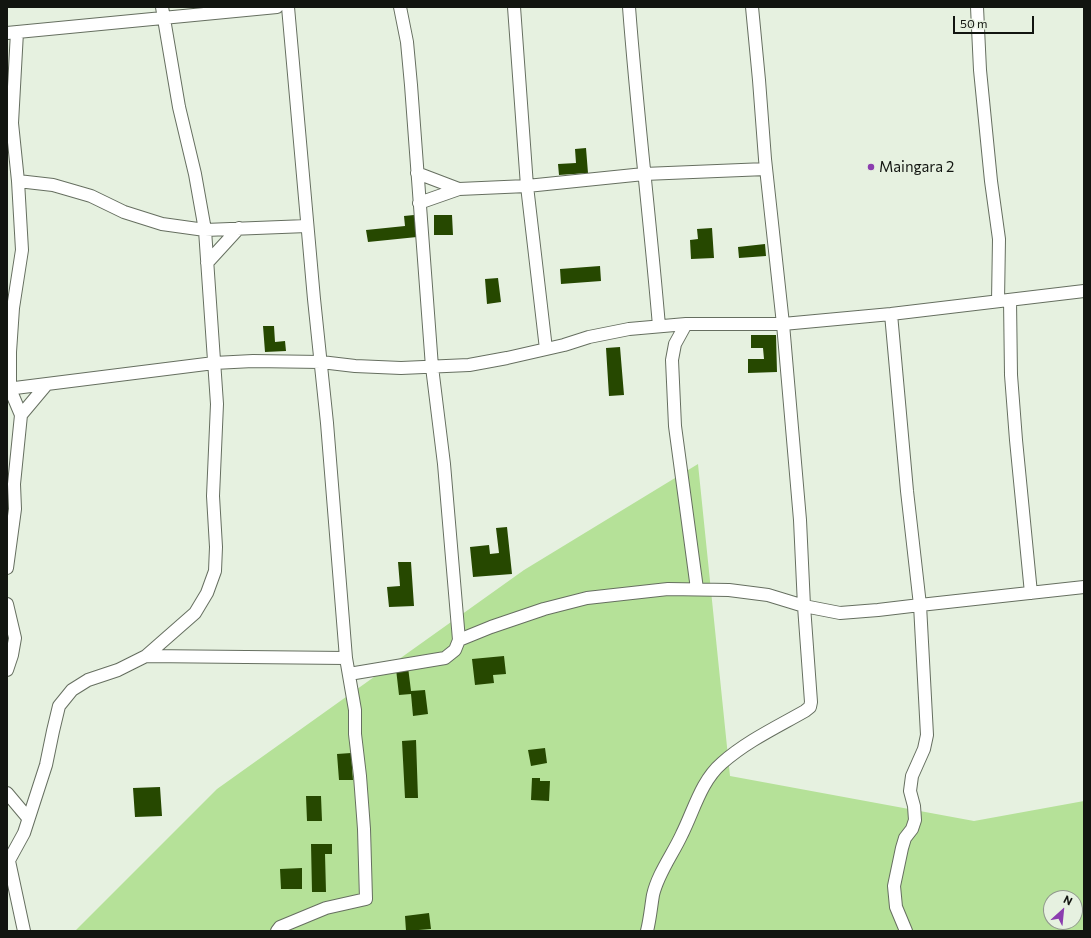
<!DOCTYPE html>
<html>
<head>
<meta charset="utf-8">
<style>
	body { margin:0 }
	#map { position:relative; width:1091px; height:938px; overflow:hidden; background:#e6f1e0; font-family:Commissioner,sans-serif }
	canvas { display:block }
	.frame { position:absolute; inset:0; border:8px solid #121510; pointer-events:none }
	.north { position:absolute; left:1043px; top:890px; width:40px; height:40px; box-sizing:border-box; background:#e6f1e0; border:1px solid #91998d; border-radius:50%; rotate:27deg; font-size:11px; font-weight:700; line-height:16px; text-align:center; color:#121510 }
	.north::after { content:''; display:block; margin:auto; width:14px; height:18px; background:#8b3eaf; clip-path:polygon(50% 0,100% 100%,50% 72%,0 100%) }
	.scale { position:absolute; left:953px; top:16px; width:81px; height:18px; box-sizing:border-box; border:2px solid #121510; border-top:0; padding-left:5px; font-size:12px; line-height:14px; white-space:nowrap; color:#121510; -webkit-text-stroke:3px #e6f1e0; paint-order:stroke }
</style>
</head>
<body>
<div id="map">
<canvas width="1091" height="938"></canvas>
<div class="frame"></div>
<div class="north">N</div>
<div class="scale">50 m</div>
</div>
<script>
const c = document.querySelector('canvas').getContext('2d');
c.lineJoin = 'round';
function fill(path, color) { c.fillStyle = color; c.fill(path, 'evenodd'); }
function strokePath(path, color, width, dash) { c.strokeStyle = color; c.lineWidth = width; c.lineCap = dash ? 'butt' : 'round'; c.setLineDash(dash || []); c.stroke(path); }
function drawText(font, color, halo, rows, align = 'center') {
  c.font = font + ' Commissioner,sans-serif'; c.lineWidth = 4; c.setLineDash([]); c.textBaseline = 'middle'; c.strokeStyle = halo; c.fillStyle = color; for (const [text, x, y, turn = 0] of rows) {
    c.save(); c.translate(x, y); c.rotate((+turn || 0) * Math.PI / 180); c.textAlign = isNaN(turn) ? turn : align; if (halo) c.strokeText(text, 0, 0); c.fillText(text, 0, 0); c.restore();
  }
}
fill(new Path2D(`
	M 698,464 L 730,776 L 974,821 L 1084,801 L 1084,931 L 75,931 L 217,789 L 524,570 ZM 1051,898 L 1075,898 L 1075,922 L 1051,922 Z`), '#b5e198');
fill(new Path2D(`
	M 586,148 L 588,173 L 559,175 L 558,164 L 576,163 L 575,149 Z
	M 414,215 L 417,237 L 368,242 L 366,230 L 405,226 L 404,216 Z
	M 434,215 L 452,215 L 453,235 L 434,235 Z
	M 712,228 L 714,258 L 691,259 L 690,240 L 698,239 L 697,229 Z
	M 765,244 L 766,256 L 739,258 L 738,247 Z
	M 600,266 L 601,281 L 561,284 L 560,269 Z
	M 498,278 L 501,302 L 487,304 L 485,279 Z
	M 263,326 L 274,326 L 275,342 L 285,341 L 286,351 L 265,352 Z
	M 751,335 L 776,335 L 777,372 L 748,373 L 748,359 L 764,359 L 763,348 L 751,348 Z
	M 620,347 L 624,395 L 609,396 L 606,348 Z
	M 507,527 L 512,574 L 473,577 L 470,547 L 489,545 L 490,554 L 499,553 L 496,528 Z
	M 398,562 L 411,562 L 414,606 L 389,607 L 387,587 L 400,586 Z
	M 504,656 L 506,674 L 493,675 L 494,683 L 475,685 L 472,659 Z
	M 408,667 L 411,691 L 425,690 L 428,714 L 413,716 L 411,694 L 399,695 L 396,669 Z
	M 416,740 L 418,798 L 405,798 L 402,741 Z
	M 545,748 L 547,763 L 531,766 L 528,750 Z
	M 351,753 L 353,780 L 339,780 L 337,754 Z
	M 532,778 L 540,778 L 540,781 L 550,781 L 549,801 L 531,800 Z
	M 160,787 L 162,816 L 135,817 L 133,788 Z
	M 306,796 L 321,796 L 322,821 L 307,821 Z
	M 311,844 L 332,844 L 332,854 L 325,854 L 326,892 L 312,892 Z
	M 302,868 L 302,889 L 281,889 L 280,869 Z
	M 429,913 L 431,929 L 406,931 L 405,916 Z`), '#264800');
const minor = new Path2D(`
	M 514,7 L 527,186 L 546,349
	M 629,7 C 637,113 650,219 659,326
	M 977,7 L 980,70 L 991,181 L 999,239 L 998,301
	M 7,33 L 277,7
	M 417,173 L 459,189
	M 18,181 L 53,185 L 91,196 L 124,212 L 162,224 L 205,230 L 307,226
	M 419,203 L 459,189 L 527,186 L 644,174 L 766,169
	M 207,263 L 239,228
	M 1010,300 L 1011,375 L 1016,440 L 1031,593
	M 891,314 L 907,491 L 920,605 L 927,735 L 924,749 L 912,776 L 910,791 L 914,806 L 915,820 L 912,829 L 905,838 L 902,848 L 894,886 L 896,907 L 906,931
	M 686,324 L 675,344 L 672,360 L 675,426 L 697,589
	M 7,389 L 214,363 L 253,361 L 321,362 L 355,366 L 401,368 L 469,365 L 507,358 L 564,345 L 589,337 L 629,329 L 686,324 L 783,324 L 891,314 L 1084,291
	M 21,415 L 47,384
	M 7,568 L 15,509 L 14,484 L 21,415 L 10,389 L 10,352 L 13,308 L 22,250 L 18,181 L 12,123 L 17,32
	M 7,604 L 15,638 L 12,655 L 7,670
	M 459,640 L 491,627 L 544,609 L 587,598 L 668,589 L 729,590 L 768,595 L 804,606 L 840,613 L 878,610 L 920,605 L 1084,587
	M 146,656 L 346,658
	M 349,674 L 445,658 L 455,650 L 459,640 L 444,464 L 432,367 L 411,85 L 407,42 L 400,7
	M 7,793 L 28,818
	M 9,861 L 24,931
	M 7,864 L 24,833 L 46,765 L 53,731 L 59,706 L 72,690 L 88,680 L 118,670 L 146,656 L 195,613 L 207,593 L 215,571 L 216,547 L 213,496 L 217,404 L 205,230 L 195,174 L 179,107 L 162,7
	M 277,931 L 280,927 L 326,908 L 366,899 L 364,829 L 360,776 L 355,734 L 355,710 L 346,658 L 327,423 L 314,299 L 288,7
	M 647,931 C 650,919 651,907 653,895 C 658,873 673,854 682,834 C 694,810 701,781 722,763 C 747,741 777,727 805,711 L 810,707 L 811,702 L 804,606 L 800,520 L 783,324 L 765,159 L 759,80 L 752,7`);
strokePath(minor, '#666f60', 14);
strokePath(minor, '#fff', 12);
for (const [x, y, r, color] of [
	[871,167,4,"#8b3eaf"]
]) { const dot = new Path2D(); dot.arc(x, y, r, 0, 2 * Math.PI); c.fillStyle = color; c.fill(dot); strokePath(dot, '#e6f1e0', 1.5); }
drawText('15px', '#121510', '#e6f1e0', [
	["Maingara 2",879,167]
], 'left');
</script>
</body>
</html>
